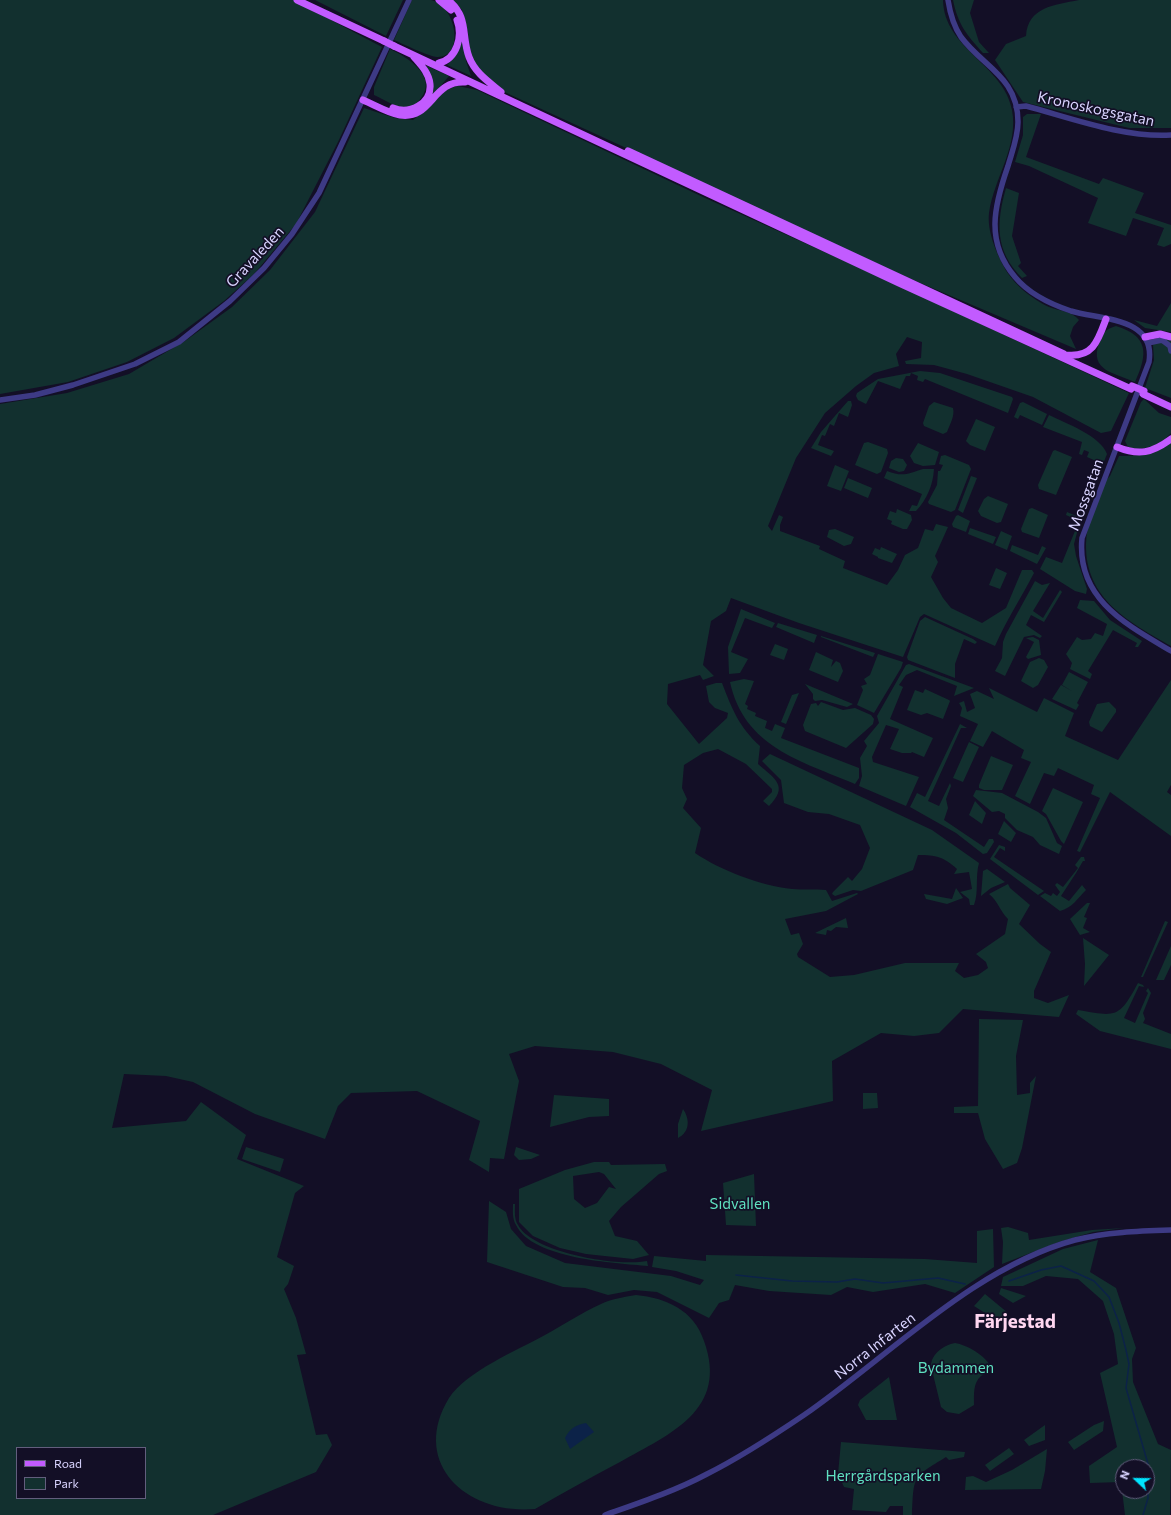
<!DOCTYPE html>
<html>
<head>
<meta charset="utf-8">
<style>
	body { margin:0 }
	#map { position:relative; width:1171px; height:1515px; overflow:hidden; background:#130f26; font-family:Commissioner,sans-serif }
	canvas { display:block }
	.legend { position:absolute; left:16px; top:1447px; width:130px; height:52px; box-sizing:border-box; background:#130f26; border:1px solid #625e7d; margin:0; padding:5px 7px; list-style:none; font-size:12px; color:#d9d4ff }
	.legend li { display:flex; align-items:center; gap:8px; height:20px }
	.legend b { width:20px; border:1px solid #625e7d }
	.north { position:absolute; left:1115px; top:1459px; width:40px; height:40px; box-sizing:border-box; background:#130f26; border:1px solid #625e7d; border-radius:50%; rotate:292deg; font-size:11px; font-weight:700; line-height:16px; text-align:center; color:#d9d4ff }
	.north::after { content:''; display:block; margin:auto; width:14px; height:18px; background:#00e5ff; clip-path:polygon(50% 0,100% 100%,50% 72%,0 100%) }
</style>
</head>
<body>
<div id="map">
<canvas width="1171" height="1515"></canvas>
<ul class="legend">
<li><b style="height:5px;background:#c25bff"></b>Road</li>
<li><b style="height:11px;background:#12302f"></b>Park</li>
</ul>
<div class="north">N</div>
</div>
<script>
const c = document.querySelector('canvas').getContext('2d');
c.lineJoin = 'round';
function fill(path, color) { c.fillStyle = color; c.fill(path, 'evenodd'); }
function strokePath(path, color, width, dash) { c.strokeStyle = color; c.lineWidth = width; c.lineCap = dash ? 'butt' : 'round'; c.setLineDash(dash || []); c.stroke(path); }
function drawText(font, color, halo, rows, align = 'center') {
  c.font = font + ' Commissioner,sans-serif'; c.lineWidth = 3.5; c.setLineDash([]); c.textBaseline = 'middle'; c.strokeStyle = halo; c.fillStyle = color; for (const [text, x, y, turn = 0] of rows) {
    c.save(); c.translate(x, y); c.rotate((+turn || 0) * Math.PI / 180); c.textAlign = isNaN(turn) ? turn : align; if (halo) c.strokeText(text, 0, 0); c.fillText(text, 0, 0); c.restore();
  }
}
fill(new Path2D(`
	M 0,0 L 293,0 L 382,47 L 338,142 L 296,224 L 254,274 L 224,301 L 174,338 L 127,362 L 68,382 L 0,394 Z
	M 315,0 L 403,0 L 386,36 Z
	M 412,0 C 418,0 425,0 431,0 C 457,6 465,58 437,57 C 428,56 403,44 394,40 Z
	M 453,0 L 943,0 C 944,49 1004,65 1012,110 C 1019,146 994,178 989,213 C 987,231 996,252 1004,267 C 1013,284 1032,299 1049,307 C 1059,311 1072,311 1079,320 L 1073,327 L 1070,336 L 1076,349 L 911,279 L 487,84 L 472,67 L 468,33 L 462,10 Z
	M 953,0 L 974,0 L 970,13 L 979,42 L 989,53 L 983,53 C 967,35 958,25 953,0 Z
	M 1079,0 L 1171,0 L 1171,128 L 1129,128 L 1023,102 L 995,60 L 1006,44 L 1026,36 C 1028,7 1054,5 1079,0 Z
	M 462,33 L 466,61 L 471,76 L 447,65 L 451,61 Z
	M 390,49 C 407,57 438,76 421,98 C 418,102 414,106 409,107 C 397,109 385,100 374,95 L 374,87 Z
	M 427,66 L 449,76 L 428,101 L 425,67 Z
	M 458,86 L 477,90 L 703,197 L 895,284 L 1129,393 L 1111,431 L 1101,433 L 1033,397 L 967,374 L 934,365 L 906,364 L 905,361 L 921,358 L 922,342 L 907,337 L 896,354 L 899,366 L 874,373 L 856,386 L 825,413 L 796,458 L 768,526 L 772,531 L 779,515 L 783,517 L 780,525 L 780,531 L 820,546 L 819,549 L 845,561 L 843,568 L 887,585 L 898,570 L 905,555 L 918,548 L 925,529 L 933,531 L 936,524 L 948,527 L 935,556 L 938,562 L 931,577 L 943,598 L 951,608 L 982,623 L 1006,608 L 1022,570 L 1032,570 L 1034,573 C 1021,598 1006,621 995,646 L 924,614 L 920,617 L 903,657 L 799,623 L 731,598 L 726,611 L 711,621 L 703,665 L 714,676 L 703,680 L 700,675 L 668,684 L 667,704 L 699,744 L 727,718 L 728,713 L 715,708 L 709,702 L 706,686 L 716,683 L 722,683 C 732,709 739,727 760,746 L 758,764 C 775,779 789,786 769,806 L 763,801 L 772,792 L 772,789 L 746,764 L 718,749 L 703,753 L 684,765 L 682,788 L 687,799 L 683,808 L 701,828 L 695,853 C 720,870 761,886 792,889 C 803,890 815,889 826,890 L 832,901 L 857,893 L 858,894 L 826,911 L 785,919 L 791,935 L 799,933 L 803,944 L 797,954 L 798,957 L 830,977 L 854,975 L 905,963 L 959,963 L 955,971 L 964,978 L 978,975 L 988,968 L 986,962 L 976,954 L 1005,934 L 1008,919 C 1000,911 998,901 989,894 L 1008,884 L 1010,888 L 1030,905 L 1019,924 L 1040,944 L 1051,952 L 1034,991 L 1034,998 L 1048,1003 L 1069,995 L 1059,1017 L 963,1009 L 939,1033 L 914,1036 L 881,1033 L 832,1061 L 833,1101 L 701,1131 L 712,1090 L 661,1064 L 613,1052 L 535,1046 L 509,1054 L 519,1081 L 504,1159 L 490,1158 L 489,1172 L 469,1160 L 480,1121 L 417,1091 L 351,1093 L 338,1106 L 325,1139 L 255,1114 L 193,1082 L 166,1076 L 124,1074 L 112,1128 L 186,1121 L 201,1102 L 246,1135 L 237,1159 L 304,1186 L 295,1193 L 277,1257 L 294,1266 L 288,1284 L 284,1289 L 296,1318 L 306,1354 L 297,1355 L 316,1435 L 327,1434 L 332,1445 L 316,1472 L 213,1515 L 0,1515 L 0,404 L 67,393 L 129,374 L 185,341 L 232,307 L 270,270 L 315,212 L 364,108 L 395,118 L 413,120 C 420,114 428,109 433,103 C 441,94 445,89 458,86 ZM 17,1448 L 145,1448 L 145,1498 L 17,1498 Z
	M 1027,114 L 1041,114 L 1026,157 L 1099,184 L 1103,178 L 1144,193 L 1135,213 L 1171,225 L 1171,244 L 1164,247 L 1157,245 L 1164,228 L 1133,218 L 1126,236 L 1088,223 L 1098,198 L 1029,166 L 1015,162 L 1023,135 L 1023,117 Z
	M 1006,188 L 1019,193 L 1012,236 L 1021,263 L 1018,266 L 1027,276 L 1022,278 C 995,251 996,223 1006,188 Z
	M 1171,303 L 1171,332 L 1145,328 L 1134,320 L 1157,326 Z
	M 1116,326 C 1149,336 1148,354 1135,382 C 1115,373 1089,371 1099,343 C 1102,333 1106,329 1116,326 Z
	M 1163,337 L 1171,341 L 1171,398 L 1145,388 L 1154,360 L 1153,345 L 1155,341 Z
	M 920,371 L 940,373 L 1012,397 L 1013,399 L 1008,413 L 925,379 L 923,382 L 917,380 L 918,376 L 911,373 L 910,376 L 906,376 L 900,389 L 878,381 L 866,404 L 858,400 L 856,396 L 857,393 L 878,379 Z
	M 1144,399 L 1159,413 L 1171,417 L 1171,433 C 1161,445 1143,452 1128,447 L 1125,441 L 1141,402 Z
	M 848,401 L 851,401 L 852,405 L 848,417 L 839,413 L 834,426 L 830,424 L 825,436 L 822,435 L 818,445 L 834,451 L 831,456 L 811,448 L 821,432 Z
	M 934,402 L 953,408 C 955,416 950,424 947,432 L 943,434 L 924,426 L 923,423 L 929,406 Z
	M 1023,402 L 1047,414 L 1042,425 L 1020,415 L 1018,419 L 1014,417 L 1020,403 Z
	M 1049,415 C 1065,423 1101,436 1107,454 L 1103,464 L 1087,457 L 1089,452 L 1084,450 L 1082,455 L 1079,454 L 1082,442 L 1043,427 Z
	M 976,419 L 995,427 L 985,451 L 970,445 L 966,441 Z
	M 1171,441 L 1171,646 C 1129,622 1085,599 1086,544 C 1086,522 1098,500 1106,480 L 1110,476 L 1119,456 C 1141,456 1153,454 1171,441 Z
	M 868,442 L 887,449 L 888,453 L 881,472 L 877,474 L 855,465 L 864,443 Z
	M 918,443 L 939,452 L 935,465 L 923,466 L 914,463 L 910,456 Z
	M 1055,450 L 1072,457 L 1056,495 L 1039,489 L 1038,485 L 1053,451 Z
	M 945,455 L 969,465 L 971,469 L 955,510 L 951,512 L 929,504 L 928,502 L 937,485 L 938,471 L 940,471 L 943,465 L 939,464 L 941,456 Z
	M 896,458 L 903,459 L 907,465 L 904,471 L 899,472 L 889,468 L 891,461 Z
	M 835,465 L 849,471 L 841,491 L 827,486 Z
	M 923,469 L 934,469 C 933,485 927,499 916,511 L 909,511 L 912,505 L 917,506 L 922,494 L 884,478 L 887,471 C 902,477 908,474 923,469 Z
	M 971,476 L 977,478 L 963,513 L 958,510 Z
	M 848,478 L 872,488 L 868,498 L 844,488 Z
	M 988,496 L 1008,504 L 1001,522 L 997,523 L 981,516 L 978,511 L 984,499 Z
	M 1032,508 L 1048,515 L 1039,538 L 1022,532 L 1021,529 L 1029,509 Z
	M 897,509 L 911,515 L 912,520 L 907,529 L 903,529 L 891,524 L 892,521 L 887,519 L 890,511 L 896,513 Z
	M 1067,512 L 1081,518 L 1074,544 L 1076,556 L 1087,589 L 1086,594 L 1075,591 L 1040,569 L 1046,557 L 1062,563 L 1079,521 L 1066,515 Z
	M 958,515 L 970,521 L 966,532 L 953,527 L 952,524 L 956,516 Z
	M 970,528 L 996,537 L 993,544 L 968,534 Z
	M 835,529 L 854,537 L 851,544 L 844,546 L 827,537 L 829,530 Z
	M 1001,531 L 1012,536 L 1007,550 L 995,545 Z
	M 1012,545 L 1038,555 L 1042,546 L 1046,548 L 1037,564 L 1010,551 Z
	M 881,547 L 897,554 L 892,563 L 878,558 L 878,557 L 872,554 L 875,548 L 880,550 Z
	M 996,568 L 1007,573 L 1000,589 L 989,585 Z
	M 1035,581 L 1042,585 L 1050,583 L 1033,611 L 1043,618 L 1060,590 L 1062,592 L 1044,622 L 1031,615 L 1026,625 L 1042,636 L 1040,638 L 1034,635 L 1024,637 L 1005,676 L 995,671 L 1002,658 L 1003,642 L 1006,634 Z
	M 1080,600 L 1094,601 L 1110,620 L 1142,641 L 1138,647 L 1135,647 L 1137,643 L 1113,630 L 1088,671 L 1092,674 L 1090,679 L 1070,669 L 1072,663 L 1066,654 L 1077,637 L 1082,640 L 1091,639 L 1095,633 L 1103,636 L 1107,624 L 1077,608 Z
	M 741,609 L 775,623 L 772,628 L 745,618 L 731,652 L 748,659 L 740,673 L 729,674 L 728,647 Z
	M 925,617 L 973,639 L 977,642 L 975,644 L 964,639 L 955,664 L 955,678 L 908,660 L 907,657 L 920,621 Z
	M 778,623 L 817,635 L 814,643 L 776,627 Z
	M 821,636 L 875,653 L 873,657 L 821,637 Z
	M 1033,637 L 1039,640 L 1041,655 L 1028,659 L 1026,657 L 1034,642 L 1026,638 Z
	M 775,644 L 788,649 L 784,660 L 770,655 Z
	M 816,652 L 833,660 L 831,667 L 836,661 L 840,663 L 843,671 L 838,682 L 809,670 Z
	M 878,654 L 903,662 L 901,668 L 874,713 L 857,705 L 863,690 L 861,686 L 867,684 L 864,679 L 870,675 Z
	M 1039,658 L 1044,660 L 1048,667 L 1038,685 L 1033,688 L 1021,681 L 1030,662 Z
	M 909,664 L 974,688 L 954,696 L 957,686 L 917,670 L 906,675 L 899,685 L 903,687 L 890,719 L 933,738 L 924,757 L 912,752 L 911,753 L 902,753 L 890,749 L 899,729 L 886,725 L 872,757 L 873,762 L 919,777 L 906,806 L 859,786 L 862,776 L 860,758 L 867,746 L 864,741 L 879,723 L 877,716 L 906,665 Z
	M 1069,672 L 1088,682 L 1077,703 L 1079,705 L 1076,710 L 1052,699 L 1061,685 L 1072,691 L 1062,685 Z
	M 744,679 L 754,681 L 745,704 L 748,706 L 747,709 L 756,713 L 755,716 L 767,721 L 765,728 L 772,731 L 775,724 L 785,728 L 781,738 L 859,768 L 859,778 L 855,784 C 801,761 744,747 730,682 Z
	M 1171,680 L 1171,785 L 1167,792 L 1171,795 L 1171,836 L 1110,792 L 1080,852 L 1077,851 L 1100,798 L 1091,794 L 1094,785 L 1058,768 L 1054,776 L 1044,773 L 1030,804 L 1015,796 L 1031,762 L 1021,758 L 1024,750 L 992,731 L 983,747 L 970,741 L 978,724 L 960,716 L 962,708 L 959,703 L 964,701 L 967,712 L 975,708 L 970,694 L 977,691 L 994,699 L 989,688 L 1037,712 L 1044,698 L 1074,713 L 1065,736 L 1118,760 Z
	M 805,684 L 853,704 L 847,707 L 822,700 L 815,701 L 813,699 L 813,694 Z
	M 925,689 L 949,700 L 950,701 L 943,719 L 927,713 L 921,715 L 907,710 L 915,690 L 923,693 Z
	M 799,693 L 786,724 L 781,722 L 792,695 Z
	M 821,702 L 843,710 L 855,708 L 871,715 L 874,719 L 873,724 L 846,748 L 805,731 L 803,725 L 811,704 L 816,703 L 818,706 Z
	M 1109,702 L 1116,709 L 1116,712 L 1102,732 L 1090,726 L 1089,722 L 1097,704 Z
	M 960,724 L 967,728 L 961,728 L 928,801 L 939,806 L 950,783 L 951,786 L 946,799 L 948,808 L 944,820 L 984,847 L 989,839 L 993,839 L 994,842 L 987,853 L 983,854 L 956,833 L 910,807 L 917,793 L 925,797 Z
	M 969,742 L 979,747 L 963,782 L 953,778 Z
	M 770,754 L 932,830 L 979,863 C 975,877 979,892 974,905 L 970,905 L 969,899 L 960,892 L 972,889 L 969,872 L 954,874 L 957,869 C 944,857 936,855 918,855 L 913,870 L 861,891 L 853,890 L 835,896 L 832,894 L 833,892 L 848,877 L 852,881 L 862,869 L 870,848 L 860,825 L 829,814 L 808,812 L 784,803 L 781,780 L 762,761 Z
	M 991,756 L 1013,765 L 1002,790 L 984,790 L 979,788 L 979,785 Z
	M 1053,788 L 1083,802 L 1064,844 L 1061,841 L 1046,814 L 1042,811 Z
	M 976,790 L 1002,793 L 1038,812 L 1046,818 L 1057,843 L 1062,846 L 1059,854 L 1040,845 L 1033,837 L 1017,830 L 1005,818 L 1005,814 L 999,811 L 992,812 L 973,796 Z
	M 975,801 L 986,813 L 982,824 L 969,815 Z
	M 1004,821 L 1016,833 L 1011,842 L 998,834 Z
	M 999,845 L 1005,847 L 1005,851 L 1000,848 L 994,857 L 1044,891 L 1038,895 L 990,859 Z
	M 1081,857 L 1084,857 L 1085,861 L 1083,861 L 1076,873 L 1061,896 L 1069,901 L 1082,885 L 1086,890 C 1078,898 1072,908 1060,911 L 1040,896 L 1045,893 L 1051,896 L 1053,893 L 1057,896 L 1060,892 L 1055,885 L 1057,883 L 1063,887 L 1078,868 L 1075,865 Z
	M 987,869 L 1005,882 L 991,888 L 981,896 L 983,871 Z
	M 956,888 L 963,898 L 947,904 L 926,899 L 924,894 L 952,899 Z
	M 1087,903 L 1090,903 L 1084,917 L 1087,918 L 1083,928 L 1090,932 L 1080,935 L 1070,919 Z
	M 846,918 L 848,928 L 836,927 L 831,931 L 827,930 L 826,935 L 815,933 Z
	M 1165,921 L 1168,922 L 1143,977 L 1141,977 Z
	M 1083,938 L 1109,955 L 1084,986 L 1085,964 Z
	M 1171,946 L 1171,965 L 1164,980 L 1156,980 Z
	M 1138,983 L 1143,985 L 1144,987 L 1139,986 L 1124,1018 L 1135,1023 L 1148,993 L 1146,991 L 1148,988 L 1151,993 L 1143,1013 L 1145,1019 L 1143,1023 L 1171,1034 L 1171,1049 L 1100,1031 L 1076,1014 L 1078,1010 C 1117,1017 1119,1018 1138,983 Z
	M 979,1019 L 1023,1020 L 1016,1056 L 1017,1095 L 1030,1093 L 1030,1083 L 1036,1076 L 1022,1148 L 1017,1163 L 1003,1169 L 985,1139 L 978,1113 L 954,1113 L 954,1107 L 978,1106 Z
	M 863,1093 L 877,1093 L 878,1108 L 863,1109 Z
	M 554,1095 L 609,1099 L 609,1116 L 589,1117 L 550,1127 Z
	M 683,1109 C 690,1119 690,1132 678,1138 L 678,1124 Z
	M 246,1147 L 284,1159 L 280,1172 L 242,1159 Z
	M 516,1147 L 540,1155 L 531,1159 L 519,1160 L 514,1155 Z
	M 594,1162 L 609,1162 L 611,1165 L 665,1164 L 667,1171 L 659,1174 L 621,1207 L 609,1221 L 615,1236 L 637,1241 L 649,1255 L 633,1259 L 586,1254 L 560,1248 L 533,1236 L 519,1222 L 519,1189 L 565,1170 ZM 599,1172 L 604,1174 L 616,1189 L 609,1187 L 597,1203 L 585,1208 L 574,1199 L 573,1176 Z
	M 754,1174 L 756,1226 L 726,1225 L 723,1183 Z
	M 489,1201 L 506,1212 L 511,1229 L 526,1246 L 565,1263 L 671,1276 L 700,1285 L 704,1280 L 676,1271 L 652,1267 L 654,1256 L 706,1261 L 706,1255 L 925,1259 L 977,1263 L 977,1231 L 993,1229 L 994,1267 L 955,1293 L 925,1284 L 873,1292 L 847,1287 L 831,1295 L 769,1291 L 735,1285 L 729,1300 L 719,1303 L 709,1318 L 657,1292 L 634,1290 L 608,1295 L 585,1288 L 563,1287 L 487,1262 Z
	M 513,1204 L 515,1204 C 515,1211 514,1219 518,1225 C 533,1253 619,1267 647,1261 L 648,1266 C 615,1263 532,1259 516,1225 C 512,1218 513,1211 513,1204 Z
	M 1008,1227 L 1028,1233 L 1029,1240 L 1092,1230 L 1124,1228 L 1093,1232 L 1059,1242 L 1002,1264 L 1003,1242 L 1001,1228 Z
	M 1098,1240 L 1090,1272 L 1116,1288 L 1136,1348 L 1132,1359 L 1133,1382 L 1158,1444 L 1171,1450 L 1170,1515 L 1125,1515 L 1121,1482 L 1090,1483 L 1089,1466 L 1117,1447 L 1100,1373 L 1118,1364 L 1114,1334 L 1103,1301 L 1078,1279 L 1046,1276 L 1023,1286 L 1001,1286 L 1003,1277 L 1063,1249 ZM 1123,1467 L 1147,1467 L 1147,1491 L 1123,1491 Z
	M 1001,1288 L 1026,1296 L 1013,1303 L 999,1294 Z
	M 985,1294 L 1008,1313 L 999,1322 L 974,1306 Z
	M 636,1295 C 666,1298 694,1310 704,1341 C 729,1410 670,1434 620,1462 C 591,1477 563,1493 535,1509 C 465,1515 410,1462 449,1398 C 467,1371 516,1351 545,1335 C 563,1325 581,1313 601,1304 C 611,1299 624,1297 636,1295 Z
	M 955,1343 C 967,1345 985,1355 991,1367 C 989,1372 986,1373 981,1376 C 973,1383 974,1394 974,1405 L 959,1414 L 947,1412 L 941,1407 L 931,1366 C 931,1354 944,1345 955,1343 Z
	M 889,1377 L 897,1420 L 866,1420 L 858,1405 L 860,1400 Z
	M 1104,1421 L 1103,1431 L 1074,1450 L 1068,1442 L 1094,1425 Z
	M 1045,1425 L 1045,1440 L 1029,1446 L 1024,1440 Z
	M 841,1442 L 965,1452 L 964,1457 L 949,1460 L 946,1457 C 912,1478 914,1475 912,1515 L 903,1515 L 903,1506 L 890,1506 L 886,1512 L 852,1510 L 854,1489 L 844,1487 L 838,1474 Z
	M 1009,1448 L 1014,1454 L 990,1471 L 985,1465 Z
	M 1047,1449 L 1045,1471 L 1041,1489 L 965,1490 L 966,1477 L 973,1476 L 986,1482 L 1012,1470 Z`), '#12302f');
fill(new Path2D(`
	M 586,1423 L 594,1432 L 570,1449 L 565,1438 C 570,1428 576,1425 586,1423 Z`), '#0c2248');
strokePath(new Path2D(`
	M 736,1275 L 792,1281 L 837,1282 L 855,1279 L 883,1283 L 938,1278 L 965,1284
	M 1009,1281 L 1041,1270 L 1061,1266 L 1094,1281 L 1109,1297 L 1119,1323 L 1126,1350 L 1129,1364 L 1126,1388 L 1148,1464 L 1148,1498 L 1143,1515`), '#0c2248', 1.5);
strokePath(new Path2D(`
	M 948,0 C 950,13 953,25 961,37 C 983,67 1018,77 1018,122 C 1018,137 1012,152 1008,166 C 994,206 985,242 1015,277 C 1029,294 1050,304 1071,311 C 1101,320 1156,317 1149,362 L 1082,538 C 1076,599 1127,625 1171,651
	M 1016,107 L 1026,106 C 1071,118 1124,138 1171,135
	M 1148,343 L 1162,340 L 1170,346 L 1171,351
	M 0,400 L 35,395 L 73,385 L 135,364 L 179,342 L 230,301 L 264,268 L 292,234 L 319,193 L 409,0
	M 605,1515 C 639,1503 675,1491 707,1474 C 741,1457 773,1436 804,1415 C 888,1357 974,1267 1075,1240 C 1106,1232 1139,1231 1171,1230`), '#3d3a85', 5.5);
strokePath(new Path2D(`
	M 297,0 L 384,41
	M 439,0 L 451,10
	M 448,0 C 469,17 461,35 469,57 C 475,73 489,82 501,92
	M 394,46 L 899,283 L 1131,389
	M 439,63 C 457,59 463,36 457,20
	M 363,100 C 375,105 388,113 400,115 C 432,120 432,80 465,82
	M 393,108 C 409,115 432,104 430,84 C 429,73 421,65 414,57
	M 628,151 L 1064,354
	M 1145,337 L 1160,334 L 1171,337
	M 1066,355 C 1093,358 1098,341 1106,319
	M 1143,394 L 1171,407
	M 1117,447 C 1139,456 1152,453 1171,439`), '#c25bff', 7);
strokePath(new Path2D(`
	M 384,41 L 394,46
	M 1132,386 L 1144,391`), '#c25bff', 7);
drawText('15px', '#d9d4ff', '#130f26', [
	["Kronoskogsgatan",1096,109,12],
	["Gravaleden",255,257,-47],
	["Mossgatan",1086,495,-70],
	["Norra Infarten",875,1346,-38]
]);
drawText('15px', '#5fe0c0', '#130f26', [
	["Sidvallen",740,1204],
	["Bydammen",956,1368],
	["Herrgårdsparken",883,1476]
]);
drawText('bold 19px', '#ffd6f0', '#130f26', [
	["Färjestad",1015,1322]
]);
</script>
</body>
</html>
